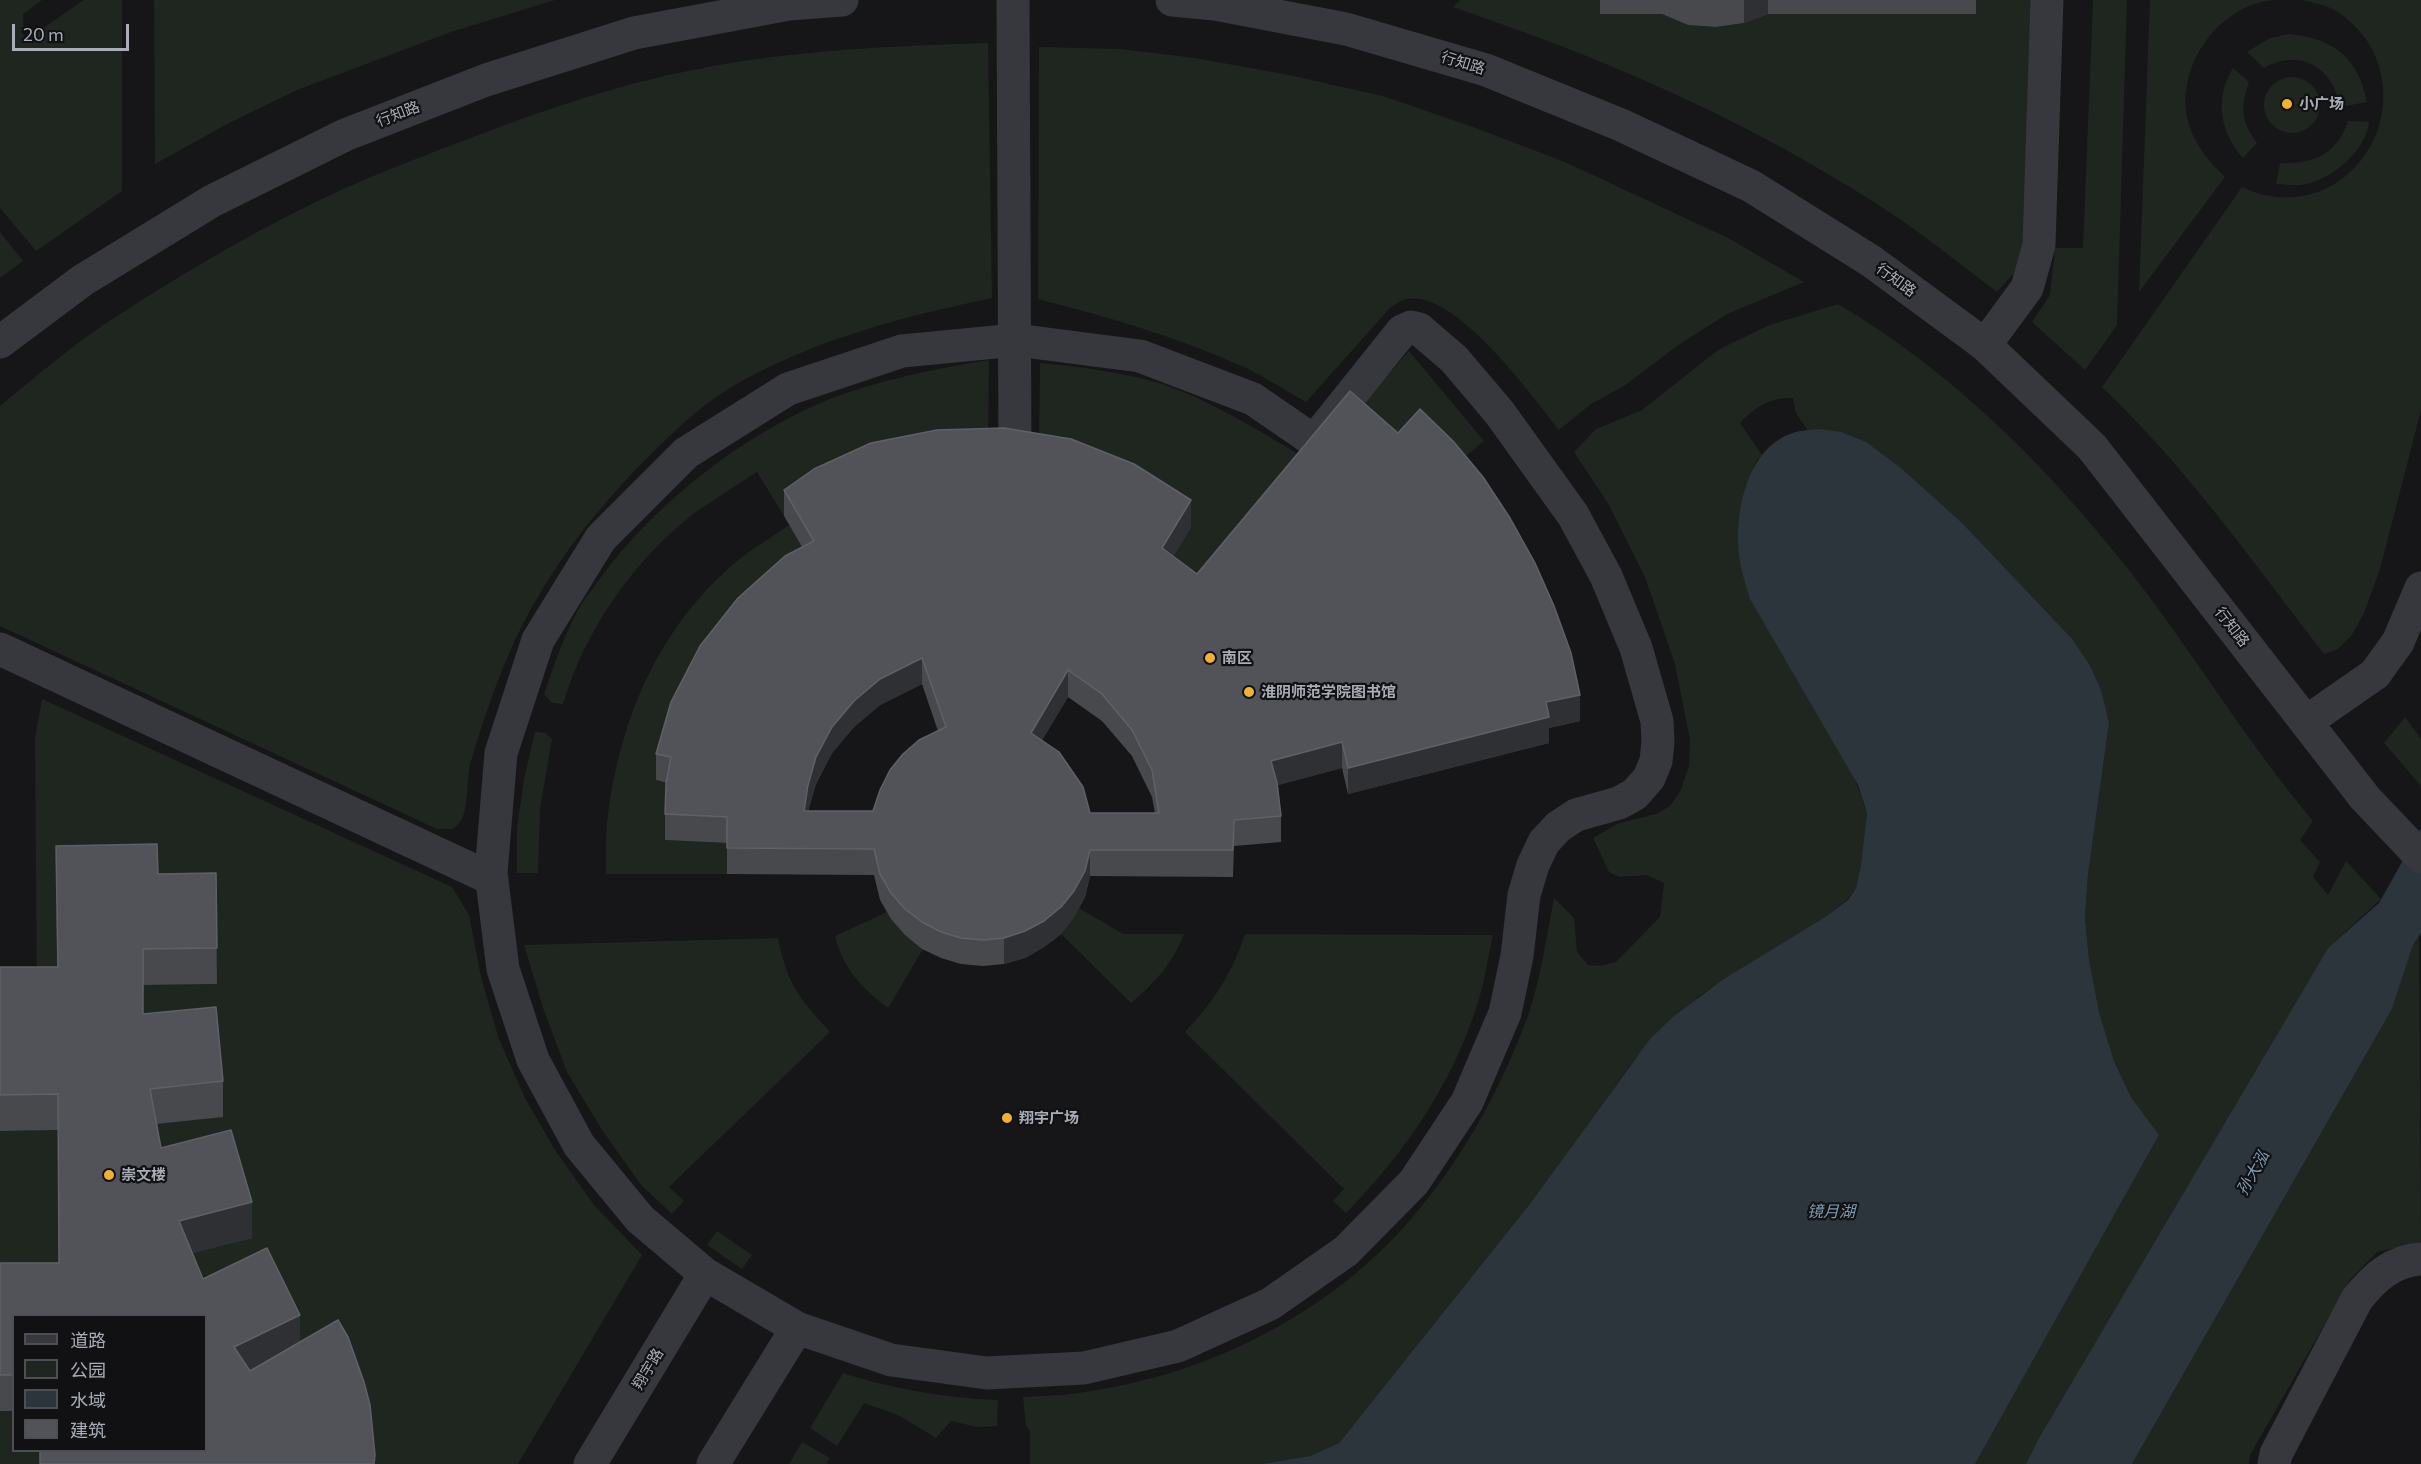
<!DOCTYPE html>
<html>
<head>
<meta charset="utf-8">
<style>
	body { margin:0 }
	#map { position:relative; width:2421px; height:1464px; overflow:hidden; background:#161618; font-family:Commissioner,"Noto Sans SC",sans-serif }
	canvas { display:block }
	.legend { position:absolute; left:12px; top:1314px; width:195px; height:138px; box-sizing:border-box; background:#111113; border:2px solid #4d4f55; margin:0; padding:8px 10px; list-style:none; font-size:18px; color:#a8adb8 }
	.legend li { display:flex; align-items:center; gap:12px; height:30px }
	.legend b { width:30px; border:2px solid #4d4f55 }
	.scale { position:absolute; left:12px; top:24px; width:117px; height:27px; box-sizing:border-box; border:3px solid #a8adb8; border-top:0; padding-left:8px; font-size:18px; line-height:21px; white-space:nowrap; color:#a8adb8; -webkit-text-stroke:4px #111113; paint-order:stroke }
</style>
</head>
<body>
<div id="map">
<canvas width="2421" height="1464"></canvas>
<ul class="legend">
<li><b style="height:8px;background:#37383d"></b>道路</li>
<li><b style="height:16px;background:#1e261f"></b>公园</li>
<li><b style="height:16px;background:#2c353c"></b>水域</li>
<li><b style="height:16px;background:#525359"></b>建筑</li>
</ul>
<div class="scale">20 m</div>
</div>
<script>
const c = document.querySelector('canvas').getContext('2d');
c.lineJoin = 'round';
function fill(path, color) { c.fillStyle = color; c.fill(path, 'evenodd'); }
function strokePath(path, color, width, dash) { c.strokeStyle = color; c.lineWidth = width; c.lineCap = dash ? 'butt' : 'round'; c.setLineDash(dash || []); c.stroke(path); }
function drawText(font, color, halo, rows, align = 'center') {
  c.font = font + ' Commissioner,"Noto Sans SC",sans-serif'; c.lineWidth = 4.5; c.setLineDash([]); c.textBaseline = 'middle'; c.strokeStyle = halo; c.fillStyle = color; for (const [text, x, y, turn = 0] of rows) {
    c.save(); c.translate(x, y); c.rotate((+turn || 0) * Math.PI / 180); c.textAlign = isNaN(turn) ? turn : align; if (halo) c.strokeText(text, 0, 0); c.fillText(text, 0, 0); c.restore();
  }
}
fill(new Path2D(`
	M 0,0 L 42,0 L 23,14 L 24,41 L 84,0 L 122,0 L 122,191 L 36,251 L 0,208 Z
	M 154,0 L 555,0 L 451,32 L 297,90 L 229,123 L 155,164 Z
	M 1460,0 L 1600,0 L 1601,14 L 1662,14 L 1688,25 L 1716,27 L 1744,23 L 1768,14 L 1976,14 L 1976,0 L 2034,0 L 2025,239 L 2014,273 L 1997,292 C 1955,260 1914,227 1869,199 C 1781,143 1685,96 1589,57 C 1544,39 1498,23 1453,7 Z
	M 2093,0 L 2127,0 L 2117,325 L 2085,370 L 2032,322 L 2050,295 L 2055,248 L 2083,248 Z
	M 2150,0 L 2275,0 C 2215,4 2168,76 2192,133 C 2200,151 2211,164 2225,177 L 2139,292 Z
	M 2301,0 L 2421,0 L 2421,410 L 2380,569 L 2364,613 L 2352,635 L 2338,649 L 2324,654 C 2253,562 2186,467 2102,387 L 2242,187 C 2337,232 2421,123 2366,39 C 2356,26 2343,13 2328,7 C 2320,4 2310,2 2301,0 Z
	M 2289,34 C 2333,38 2358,57 2367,102 L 2340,107 C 2334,68 2300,47 2264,68 L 2247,52 L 2270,38 Z
	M 988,43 L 992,298 C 906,316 820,338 742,381 C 710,398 683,423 657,448 C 596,508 543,575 509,654 C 494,688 482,724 471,761 C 467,776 468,807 462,819 C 460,823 456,826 453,829 L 437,829 L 0,626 L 0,406 C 39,374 77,341 120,314 C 188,270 267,224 341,190 C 384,171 427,154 471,138 C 545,109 620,84 698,69 C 794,50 891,46 988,43 Z
	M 1039,47 L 1120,49 L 1195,58 L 1289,75 L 1383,96 L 1473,127 L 1565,162 L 1728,238 L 1804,282 L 1727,314 L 1677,346 L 1624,386 L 1591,404 L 1559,430 C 1532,396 1455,289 1406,299 C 1401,300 1395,305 1390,308 L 1306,402 C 1286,391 1267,378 1246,368 C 1180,338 1109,317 1038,299 Z
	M 2233,68 L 2249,82 C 2240,108 2241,121 2257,143 L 2243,158 C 2220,133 2214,98 2233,68 Z
	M2264 105a28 28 0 1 1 56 0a28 28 0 1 1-56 0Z
	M 2348,121 L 2369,122 C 2366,152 2329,182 2300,185 C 2293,186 2284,184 2276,184 L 2280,163 C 2313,164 2337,155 2348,121 Z
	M 0,232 L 23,261 L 0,278 Z
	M 1838,304 C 1957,374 2058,477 2142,587 C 2200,664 2251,747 2313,821 L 2300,840 L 2320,862 L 2313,877 L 2328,895 L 2346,861 L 2381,899 L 2328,948 L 2039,1438 L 2026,1464 L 1975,1464 L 2159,1135 L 2131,1097 L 2114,1061 L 2099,1012 L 2089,959 L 2085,918 L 2088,875 L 2109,723 L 1819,429 L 1808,431 L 1796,413 L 1793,398 C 1770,397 1755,407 1740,423 L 1762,455 L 1756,461 L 1748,484 L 1867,813 L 1861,864 L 1856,888 L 1847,900 L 1825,917 L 1722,980 L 1698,997 L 1635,1059 L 1529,1205 L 1339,1443 L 1310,1456 L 1262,1464 L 1030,1464 L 1030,1432 L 1026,1425 L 1023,1397 C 1163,1394 1308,1333 1403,1228 C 1458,1167 1499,1094 1527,1018 C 1541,979 1546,938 1554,898 L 1574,918 L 1577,952 L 1588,965 L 1599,966 L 1616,962 L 1660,917 L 1664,883 L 1647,875 L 1619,877 L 1609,872 L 1593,838 L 1619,823 L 1656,814 L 1670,806 L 1681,790 L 1689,766 L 1690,740 L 1675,664 L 1645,577 L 1609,505 L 1574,452 L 1596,429 L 1642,410 L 1718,350 L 1767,326 Z
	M 1409,351 L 1484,441 L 1453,467 L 1398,460 L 1350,418 Z
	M 989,360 L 988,455 L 814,495 L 784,516 L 757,472 C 737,485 716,498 696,512 C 634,559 585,630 563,704 L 552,703 L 544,694 C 554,665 564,636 578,610 C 584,599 593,589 599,580 C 654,504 743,434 830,399 C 882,379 935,369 989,360 Z
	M 1040,363 C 1081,367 1123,372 1162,384 C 1215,402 1264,434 1312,462 L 1197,601 L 1162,575 L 1191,526 L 1039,460 Z
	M 789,525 L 814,567 L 657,781 L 671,784 L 665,840 L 727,843 L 727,874 L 606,874 C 606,855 605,834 608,815 C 621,716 659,627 737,561 C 753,548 772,537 789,525 Z
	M 42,699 L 452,887 L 469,915 L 481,977 L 499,1039 L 525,1098 L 555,1150 L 594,1205 L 642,1255 L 518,1464 L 373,1464 L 250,1407 L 267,1284 L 203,1315 L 179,1257 L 251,1238 L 161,1184 L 143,1050 L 143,985 L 217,984 L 216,909 L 58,1003 L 37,1003 L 35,738 Z
	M 2405,717 L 2421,739 L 2421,786 L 2384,743 Z
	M 535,732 L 545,733 L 552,739 L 540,808 L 538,873 L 517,873 L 517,828 L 524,779 Z
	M 1079,908 L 1123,934 L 1184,934 C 1173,963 1155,983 1131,1003 L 1061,934 Z
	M 887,912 L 905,935 L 923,949 L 888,1008 C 862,988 843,969 835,936 Z
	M 1245,934 L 1493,935 C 1488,957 1485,981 1478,1002 C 1453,1083 1405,1153 1346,1213 L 1333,1201 L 1344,1189 L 1185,1032 C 1215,1000 1231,975 1245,934 Z
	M 2419,936 L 2421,1242 L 2377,1252 L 2350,1280 L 2250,1455 L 2249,1464 L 2132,1464 L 2392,1009 L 2413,945 Z
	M 778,938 C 787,984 799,998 830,1032 L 669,1187 L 684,1201 L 672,1214 L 641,1185 L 602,1130 L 567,1072 L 543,1008 L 524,945 Z
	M 58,1130 L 59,1299 L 0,1299 L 0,1131 Z
	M 717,1231 L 752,1255 L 742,1269 L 707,1245 Z
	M 843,1373 C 893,1389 945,1398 998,1400 L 997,1426 L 977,1427 L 951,1421 L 936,1438 L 900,1416 L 864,1403 L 837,1446 L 810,1428 Z
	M 0,1411 L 13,1411 L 14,1450 L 63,1451 L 50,1464 L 0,1464 Z
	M 802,1442 L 830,1458 L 826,1464 L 789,1464 Z`), '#1e261f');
fill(new Path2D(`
	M 1819,429 L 1841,432 L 1866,442 L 1902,469 L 1962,523 L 2072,639 L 2089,664 L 2101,690 L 2109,723 L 2088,875 L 2085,918 L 2089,959 L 2099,1012 L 2114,1061 L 2131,1097 L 2159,1135 L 1975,1464 L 1262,1464 L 1310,1456 L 1339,1443 L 1529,1205 L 1650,1039 L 1673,1017 L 1722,980 L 1825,917 L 1848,900 L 1856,888 L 1861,864 L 1867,813 L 1858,785 L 1750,599 C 1744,580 1738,560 1738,540 C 1738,498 1752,441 1800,431 C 1806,430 1813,430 1819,429 Z
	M 2421,828 L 2421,933 L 2413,945 L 2392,1009 L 2132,1464 L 2026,1464 L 2039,1438 L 2328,948 L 2379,903 Z`), '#2c353c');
strokePath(new Path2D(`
	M 1013,0 L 1015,456
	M 1172,0 L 1215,4 L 1346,29 L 1486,70 L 1621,125 L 1751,186 L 1871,261 L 1985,345 L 2092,447 L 2365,798 L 2421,857
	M 1411,327 L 1419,329 L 1454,359 L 1499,412 L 1573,515 L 1606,576 L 1636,648 L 1657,721 L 1658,742 L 1656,761 L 1649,778 L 1635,794 L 1619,803 L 1576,815 L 1558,827 L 1544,842 L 1533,865 L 1524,895 L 1517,956 L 1505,1013 L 1467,1102 L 1414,1182 L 1346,1251 L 1270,1304 L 1178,1346 L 1084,1368 L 987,1373 L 891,1360 L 797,1328 L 705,1274 L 640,1219 L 579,1145 L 533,1060 L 503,969 L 491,873 L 501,753 L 538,640 L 601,538 L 686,453 L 788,389 L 902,351 L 1016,340 L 1140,356 L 1253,399 L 1314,441 L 1402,331 Z
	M 0,342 L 83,280 L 212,201 L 345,135 L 486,80 L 634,33 L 789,4 L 842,0
	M 1985,345 L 2027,288 L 2039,245 L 2047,0
	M 0,649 L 492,879
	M 2306,722 L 2375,674 L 2398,642 L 2421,588
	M 590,1464 L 705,1274
	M 713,1464 L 797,1328
	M 2274,1464 L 2276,1454 L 2357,1299 C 2375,1277 2392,1261 2421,1259`), '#37383d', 33);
fill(new Path2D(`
	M 1600,0 L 1976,0 L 1976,14 L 1768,14 L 1744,23 L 1716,27 L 1688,25 L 1662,14 L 1600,14 Z
	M 784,490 L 1191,527 L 1173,557 L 1197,574 L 1580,721 L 1549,728 L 1549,743 L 1348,794 L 1342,768 L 1278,785 L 1281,816 L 1281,842 L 1234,846 L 1233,877 L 1090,876 L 1085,897 L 1074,917 L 1061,934 L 1044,947 L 1025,958 L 1004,964 L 983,966 L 961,964 L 941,958 L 922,949 L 905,935 L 891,919 L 880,900 L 874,875 L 727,874 L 727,843 L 665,840 L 665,814 L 667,783 L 656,780 L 656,754 L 802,547 L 784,516 ZM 922,684 L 938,731 L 873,811 L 808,811 L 816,784 L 832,753 L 854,727 L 880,705 ZM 1068,697 L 1102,721 L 1132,756 L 1152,797 L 1155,813 L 1090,813 L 1042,740 Z
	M 56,846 L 158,874 L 216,873 L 217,984 L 143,985 L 143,1014 L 223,1081 L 223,1117 L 156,1124 L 161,1148 L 252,1238 L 192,1253 L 203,1279 L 300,1342 L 375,1464 L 206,1450 L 14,1316 L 14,1411 L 0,1411 L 0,1263 L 59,1263 L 58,1130 L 0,1131 L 0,967 L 57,967 Z`), '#47494d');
fill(new Path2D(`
	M 1744,0 L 1768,0 L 1768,14 L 1744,23 Z
	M 1191,500 L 1191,527 L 1162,575 L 1162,548 Z
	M 922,658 L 922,684 L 880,705 L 854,727 L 832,753 L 816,784 L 808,811 L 804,811 L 808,785 L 816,757 L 832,727 L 854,701 L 880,679 Z
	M 1068,670 L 1068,697 L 1031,759 L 1031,733 Z
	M 1580,695 L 1580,721 L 1549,728 L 1549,743 L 1348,794 L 1348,768 L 1546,702 Z
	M 1342,742 L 1342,768 L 1271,787 L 1271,761 Z
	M 1090,850 L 1090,876 L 1085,897 L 1074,917 L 1061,934 L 1044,947 L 1025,958 L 1004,964 L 1004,938 Z
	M 252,1202 L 252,1238 L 179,1257 L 179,1221 Z
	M 300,1315 L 300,1351 L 234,1383 L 234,1347 Z`), '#2f3033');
const building = new Path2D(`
	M 1350,391 L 1398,433 L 1420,409 L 1453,441 L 1483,477 L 1510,518 L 1535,563 L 1554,606 L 1571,653 L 1580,695 L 1546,702 L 1549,717 L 1348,768 L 1342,742 L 1271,761 L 1277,783 L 1281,816 L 1234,820 L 1233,850 L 1090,850 L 1085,871 L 1074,891 L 1061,907 L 1044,921 L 1025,931 L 1004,938 L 983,940 L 961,938 L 941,932 L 922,922 L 905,909 L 891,893 L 880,874 L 874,849 L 727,848 L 727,817 L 665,814 L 666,784 L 671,757 L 656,754 L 671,702 L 700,646 L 738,598 L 785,556 L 814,541 L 784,490 L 814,469 L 871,443 L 937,430 L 1004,428 L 1071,439 L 1134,464 L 1191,500 L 1162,548 L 1197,574 ZM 922,658 L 946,727 L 919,740 L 903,754 L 890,770 L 880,790 L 873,811 L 804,811 L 808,785 L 816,757 L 832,727 L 854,701 L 880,679 ZM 1068,670 L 1102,694 L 1132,730 L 1152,770 L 1159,813 L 1090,813 L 1083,787 L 1059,752 L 1031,733 Z
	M 157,844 L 158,874 L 216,873 L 217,948 L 143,949 L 143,1014 L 216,1007 L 223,1081 L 150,1089 L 161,1148 L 231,1130 L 252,1202 L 179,1221 L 203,1279 L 267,1248 L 300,1315 L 234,1347 L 250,1371 L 338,1320 L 348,1337 L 364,1382 L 370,1405 L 375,1455 L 374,1464 L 40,1464 L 40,1450 L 206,1450 L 206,1316 L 14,1316 L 14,1375 L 0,1375 L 0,1263 L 59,1263 L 58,1094 L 0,1095 L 0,967 L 58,967 L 56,846 Z`);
fill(building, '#525359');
strokePath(building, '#5f6168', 1.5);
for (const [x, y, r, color] of [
	[2287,104,6,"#f2b134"],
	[1210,658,6,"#f2b134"],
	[1249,692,6,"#f2b134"],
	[1007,1118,6,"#f2b134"],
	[109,1175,6,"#f2b134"]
]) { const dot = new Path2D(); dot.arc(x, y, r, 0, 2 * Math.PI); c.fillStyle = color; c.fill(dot); strokePath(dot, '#111113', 2); }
drawText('15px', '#a8adb8', '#111113', [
	["行知路",1463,63,17],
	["行知路",398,114,-21],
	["行知路",1896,280,36],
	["行知路",2232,627,52],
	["翔宇路",648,1369,-59]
]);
drawText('bold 15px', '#a8adb8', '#111113', [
	["小广场",2299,104],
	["南区",1222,658],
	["淮阴师范学院图书馆",1261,692],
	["翔宇广场",1019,1118],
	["崇文楼",121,1175]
], 'left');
drawText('italic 16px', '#7f9bb3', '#111113', [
	["孙大泓",2253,1173,-60],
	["镜月湖",1831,1212]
]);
</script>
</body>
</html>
